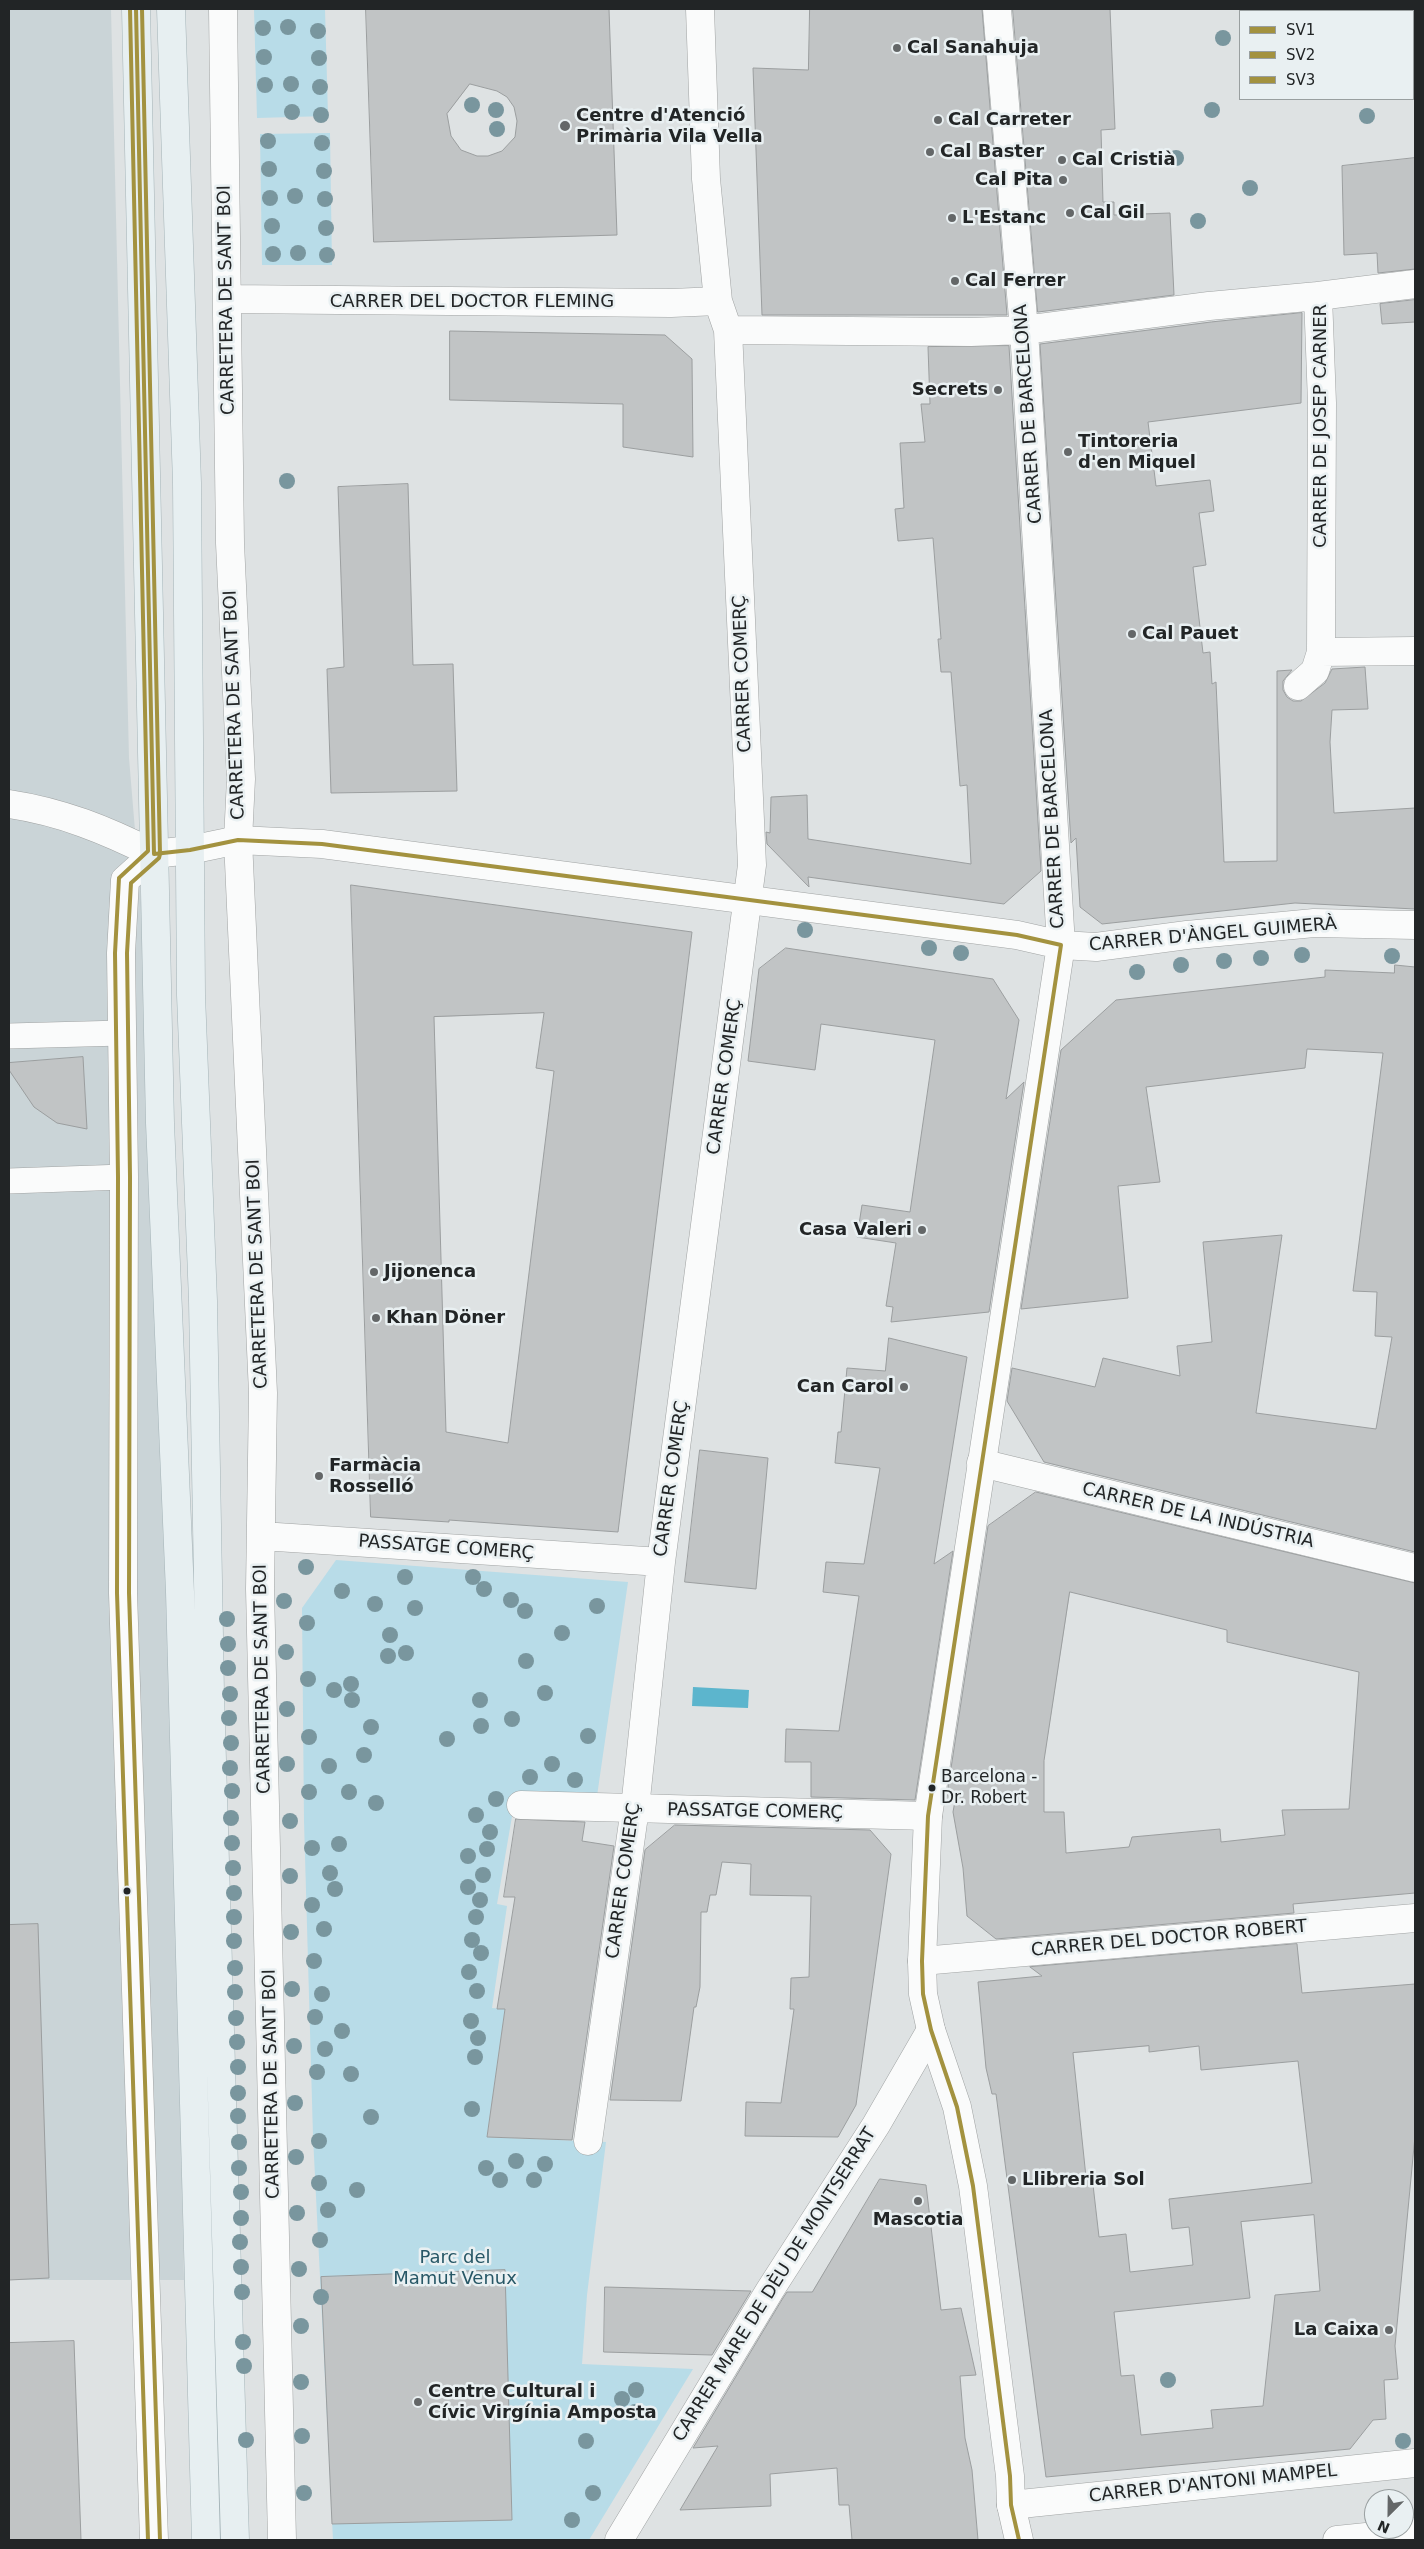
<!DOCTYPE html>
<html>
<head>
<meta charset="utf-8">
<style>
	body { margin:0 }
	#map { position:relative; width:1424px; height:2549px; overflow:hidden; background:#dee2e3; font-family:"DejaVu Sans",sans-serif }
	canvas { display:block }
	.frame { position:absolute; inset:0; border:10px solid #222526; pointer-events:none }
	.legend { position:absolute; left:1239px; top:10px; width:175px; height:90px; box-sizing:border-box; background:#e9f0f2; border:1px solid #999fa0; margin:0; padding:6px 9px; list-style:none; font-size:15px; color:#222526 }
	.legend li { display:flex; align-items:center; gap:10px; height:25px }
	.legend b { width:25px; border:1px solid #999fa0 }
	.north { position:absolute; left:1364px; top:2489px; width:50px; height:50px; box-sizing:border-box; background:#e9f0f2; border:1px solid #999fa0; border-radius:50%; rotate:203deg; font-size:14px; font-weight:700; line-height:20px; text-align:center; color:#222526 }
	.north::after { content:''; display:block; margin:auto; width:18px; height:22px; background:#646768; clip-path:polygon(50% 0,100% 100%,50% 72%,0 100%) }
</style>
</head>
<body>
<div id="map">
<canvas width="1424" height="2549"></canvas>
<div class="frame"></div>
<ul class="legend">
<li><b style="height:6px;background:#a3923f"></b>SV1</li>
<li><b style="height:6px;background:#a3923f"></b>SV2</li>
<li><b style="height:6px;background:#a3923f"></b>SV3</li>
</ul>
<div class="north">N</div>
</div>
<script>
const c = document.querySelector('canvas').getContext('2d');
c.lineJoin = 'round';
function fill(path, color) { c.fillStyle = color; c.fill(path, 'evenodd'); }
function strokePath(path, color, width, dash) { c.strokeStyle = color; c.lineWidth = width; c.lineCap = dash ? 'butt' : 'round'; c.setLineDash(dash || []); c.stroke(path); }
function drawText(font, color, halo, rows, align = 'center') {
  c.font = font + ' "DejaVu Sans",sans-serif'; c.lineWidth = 5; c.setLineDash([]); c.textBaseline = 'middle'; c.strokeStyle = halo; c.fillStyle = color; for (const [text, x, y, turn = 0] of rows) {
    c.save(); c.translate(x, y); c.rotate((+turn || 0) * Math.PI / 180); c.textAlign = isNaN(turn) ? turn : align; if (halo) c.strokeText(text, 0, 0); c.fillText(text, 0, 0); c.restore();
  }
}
fill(new Path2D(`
	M 9,9 L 111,9 L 129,758 L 149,999 L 177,1937 L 184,2280 L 9,2280 Z`), '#cad4d7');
fill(new Path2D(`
	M 254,9 L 325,9 L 328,116 L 257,118 Z
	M 330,133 L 332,265 L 262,265 L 260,134 Z
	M 336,1560 L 628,1582 L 597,1796 L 516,1793 L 497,1904 L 507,1906 L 492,2008 L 505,2009 L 487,2137 L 606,2142 L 587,2295 L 582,2364 L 693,2369 L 589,2540 L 333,2540 L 313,2136 L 304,1821 L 302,1608 Z`), '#b8dce8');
fill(new Path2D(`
	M 693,1687 L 749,1690 L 748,1708 L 692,1706 Z`), '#5cb5cd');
const building = new Path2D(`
	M 366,9 L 609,9 L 617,235 L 374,242 ZM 470,84 L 497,91 L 507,97 L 514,107 L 517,121 L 515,137 L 502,151 L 488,156 L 477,156 L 461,150 L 451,136 L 447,114 Z
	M 810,9 L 982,9 L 1007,315 L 762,315 L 753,68 L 808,70 Z
	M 1013,9 L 1110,9 L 1115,129 L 1101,130 L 1103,202 L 1114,202 L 1114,215 L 1170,213 L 1174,295 L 1038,312 Z
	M 1415,158 L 1415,269 L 1378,273 L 1377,253 L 1344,255 L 1342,166 Z
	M 1415,300 L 1415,322 L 1382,324 L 1380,304 Z
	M 1302,313 L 1301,403 L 1148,422 L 1156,486 L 1210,480 L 1214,511 L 1199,513 L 1206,565 L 1193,567 L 1203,653 L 1210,652 L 1212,684 L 1216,682 L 1224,862 L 1277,861 L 1277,671 L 1292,670 L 1283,681 L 1283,690 L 1287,697 L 1293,701 L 1301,701 L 1325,683 L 1332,669 L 1365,667 L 1368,709 L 1332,710 L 1330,742 L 1334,813 L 1415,808 L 1415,909 L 1295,903 L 1102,924 L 1080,907 L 1076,838 L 1071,843 L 1040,344 L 1211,322 Z
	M 450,331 L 665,335 L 692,359 L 693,457 L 623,447 L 623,404 L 450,400 Z
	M 1009,346 L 1041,871 L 1004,904 L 808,877 L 809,887 L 767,844 L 766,832 L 770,833 L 771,797 L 807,795 L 808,839 L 971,864 L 967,785 L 960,786 L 951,672 L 941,672 L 938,639 L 941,639 L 933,538 L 898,541 L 895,509 L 904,508 L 900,443 L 925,442 L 921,404 L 930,404 L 928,347 Z
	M 408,484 L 413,665 L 453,664 L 457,791 L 331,793 L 327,669 L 344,667 L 338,487 Z
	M 351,885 L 692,932 L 618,1532 L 449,1520 L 449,1522 L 371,1517 ZM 544,1013 L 536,1068 L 554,1071 L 508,1443 L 446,1432 L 434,1017 Z
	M 786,948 L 993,979 L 1019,1020 L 1006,1099 L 1024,1082 L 989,1312 L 891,1322 L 893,1307 L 886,1306 L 896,1243 L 857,1237 L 862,1205 L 910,1212 L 935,1040 L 821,1024 L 815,1070 L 748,1061 L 759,969 Z
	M 1395,965 L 1415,967 L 1415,1552 L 1044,1462 L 1007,1401 L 1012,1368 L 1095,1387 L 1103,1358 L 1180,1376 L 1177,1346 L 1212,1342 L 1203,1242 L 1282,1235 L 1256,1413 L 1376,1429 L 1392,1337 L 1375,1336 L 1377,1292 L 1353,1291 L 1383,1053 L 1307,1049 L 1305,1068 L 1146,1087 L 1160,1182 L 1118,1186 L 1128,1298 L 1021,1309 L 1061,1050 L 1116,1000 L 1325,977 L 1325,970 L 1394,973 Z
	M 83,1057 L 87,1129 L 57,1123 L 34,1107 L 9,1070 L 9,1063 Z
	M 889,1338 L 967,1357 L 934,1564 L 953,1551 L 915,1800 L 811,1797 L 811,1762 L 785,1762 L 786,1729 L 839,1731 L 859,1596 L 823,1592 L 826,1562 L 864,1564 L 880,1468 L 835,1463 L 838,1432 L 841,1432 L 847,1368 L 885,1371 Z
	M 700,1450 L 768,1458 L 756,1589 L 685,1582 Z
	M 1036,1492 L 1415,1583 L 1415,1893 L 1293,1904 L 1294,1913 L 996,1939 L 967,1916 L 963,1868 L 953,1812 L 955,1801 L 946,1801 L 988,1526 ZM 1070,1592 L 1227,1630 L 1227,1642 L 1359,1672 L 1349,1809 L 1282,1810 L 1285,1835 L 1221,1842 L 1220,1829 L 1132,1837 L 1129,1847 L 1066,1853 L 1064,1812 L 1044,1812 L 1044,1761 Z
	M 516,1819 L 585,1822 L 582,1841 L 614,1846 L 572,2140 L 487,2137 L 505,2009 L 497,2009 L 515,1897 L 504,1897 Z
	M 675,1825 L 870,1830 L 891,1854 L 856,2105 L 838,2137 L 745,2136 L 746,2102 L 781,2103 L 794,2009 L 790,2009 L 791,1978 L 809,1977 L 811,1896 L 750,1895 L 751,1864 L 722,1862 L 716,1895 L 710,1895 L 707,1912 L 701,1912 L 700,1987 L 696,2007 L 694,2007 L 681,2101 L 610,2100 L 645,1850 Z
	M 38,1924 L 49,2278 L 9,2280 L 9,1925 Z
	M 1297,1944 L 1302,1993 L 1415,1984 L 1415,2136 L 1395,2346 L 1398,2379 L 1384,2380 L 1386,2419 L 1373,2420 L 1350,2449 L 1046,2477 L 996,2094 L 992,2094 L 986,2068 L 978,1982 L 1042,1976 L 1030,1967 ZM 1149,2046 L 1149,2052 L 1199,2046 L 1201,2070 L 1298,2061 L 1312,2183 L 1169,2199 L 1172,2229 L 1189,2227 L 1193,2265 L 1130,2272 L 1126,2234 L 1099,2237 L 1092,2176 L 1086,2177 L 1073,2053 ZM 1314,2215 L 1320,2291 L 1275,2295 L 1263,2406 L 1211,2410 L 1213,2428 L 1141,2435 L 1134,2375 L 1121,2376 L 1114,2312 L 1250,2298 L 1241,2222 Z
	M 880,2179 L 926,2185 L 941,2310 L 961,2308 L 976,2375 L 960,2376 L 965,2438 L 972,2470 L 978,2540 L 852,2540 L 849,2505 L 839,2505 L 837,2468 L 770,2474 L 771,2506 L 680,2510 L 718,2446 L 693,2448 L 783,2298 L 787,2292 L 812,2292 Z
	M 505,2270 L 512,2520 L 332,2524 L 321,2277 Z
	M 605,2287 L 751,2291 L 712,2355 L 604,2352 Z
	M 74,2341 L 81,2540 L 9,2540 L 9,2343 Z`);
fill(building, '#c1c4c5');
strokePath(building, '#9b9e9f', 1);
const lane = new Path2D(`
	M 9,1036 L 122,1033
	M 9,1181 L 124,1177`);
const street = new Path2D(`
	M 223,9 L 230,543 L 241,779 L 238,840 L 263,1393 L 260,1589 L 282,2540
	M 997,9 L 1024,330 L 1061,945 L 1096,947 L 1187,935 L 1314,923 L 1415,925
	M 1415,284 L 1318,296 L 1322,403 L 1321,652 L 1415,651
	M 227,299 L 671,303 L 718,301
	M 728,330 L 971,332 L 1024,330 L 1209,306 L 1318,296
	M 1298,686 L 1315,671 L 1321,652
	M 9,804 C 62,812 106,830 154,854 L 125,880 L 121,953 L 124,1177 L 123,1593 L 154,2540
	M 981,1463 L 1415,1568
	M 261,1536 L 661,1562
	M 521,1805 L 928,1816
	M 922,1961 L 1415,1918
	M 588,2141 L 635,1808 L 661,1562 L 752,865 L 728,330 L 718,301 L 706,179 L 700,9
	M 1011,2505 L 1415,2463
	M 619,2540 L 770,2290 L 876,2125 L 931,2030
	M 1337,2540 L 1415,2532`);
const secondary = new Path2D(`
	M 154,854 L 190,850 L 238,840 L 322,844 L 1017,935 L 1061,945 L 928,1816 L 922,1961 L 923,1994 L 931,2030 L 957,2107 L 973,2186 L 1010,2476 L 1011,2505 L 1019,2540`);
const primary = new Path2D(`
	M 136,9 L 160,1123 L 180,1592 L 206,2540
	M 171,9 L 187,483 L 191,995 L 203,1301 L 210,1693 L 235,2540`);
strokePath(lane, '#a0a3a3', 26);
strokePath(street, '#a0a3a3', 29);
strokePath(secondary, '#a0a3a3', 29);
strokePath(primary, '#a4b3b7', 29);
strokePath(lane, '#fafbfb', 25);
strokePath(street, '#fafbfb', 28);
strokePath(secondary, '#fafbfb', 28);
strokePath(primary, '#e7eff1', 28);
strokePath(new Path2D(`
	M 136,9 L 154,854 L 190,850 L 238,840 L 322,844 L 1017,935 L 1061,945 L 928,1816 L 922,1961 L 923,1994 L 931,2030 L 957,2107 L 973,2186 L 1010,2476 L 1011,2505 L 1019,2540`), '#a3923f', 4);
strokePath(new Path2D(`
	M 130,9 L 148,851 L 119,878 L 115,953 L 118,1177 L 117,1593 L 148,2540`), '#a3923f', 4);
strokePath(new Path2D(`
	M 142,9 L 160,854 L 159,858 L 131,883 L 127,953 L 130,1177 L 129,1593 L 160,2540`), '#a3923f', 4);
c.fillStyle = '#79969e';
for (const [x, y] of [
	[288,27],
	[263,28],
	[318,31],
	[1223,38],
	[264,57],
	[319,58],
	[291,84],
	[265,85],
	[320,87],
	[472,105],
	[496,110],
	[1212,110],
	[292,112],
	[321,115],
	[1367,116],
	[497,129],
	[268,141],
	[322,143],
	[1176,158],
	[269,169],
	[324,171],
	[1250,188],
	[295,196],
	[270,198],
	[325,199],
	[1198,221],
	[272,226],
	[326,228],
	[298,253],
	[273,254],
	[327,255],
	[287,481],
	[805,930],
	[929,948],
	[961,953],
	[1302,955],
	[1392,956],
	[1261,958],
	[1224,961],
	[1181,965],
	[1137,972],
	[306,1567],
	[405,1577],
	[473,1577],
	[484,1589],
	[342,1591],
	[511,1600],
	[284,1601],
	[375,1604],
	[597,1606],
	[415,1608],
	[525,1611],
	[227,1619],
	[307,1623],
	[562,1633],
	[390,1635],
	[228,1644],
	[286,1652],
	[406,1653],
	[388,1656],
	[526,1661],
	[228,1668],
	[308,1679],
	[351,1684],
	[334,1690],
	[545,1693],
	[230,1694],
	[352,1700],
	[480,1700],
	[287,1709],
	[229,1718],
	[512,1719],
	[481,1726],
	[371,1727],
	[588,1736],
	[309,1737],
	[447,1739],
	[231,1743],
	[364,1755],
	[287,1764],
	[552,1764],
	[329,1766],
	[230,1768],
	[530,1777],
	[575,1780],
	[232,1791],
	[309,1792],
	[349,1792],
	[496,1799],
	[376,1803],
	[476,1815],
	[231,1818],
	[290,1821],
	[490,1832],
	[232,1843],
	[339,1844],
	[312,1848],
	[487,1849],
	[468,1856],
	[233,1868],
	[330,1873],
	[483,1875],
	[290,1876],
	[468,1887],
	[335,1889],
	[234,1893],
	[480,1900],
	[312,1905],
	[234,1917],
	[476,1917],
	[324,1929],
	[291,1932],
	[472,1940],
	[234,1941],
	[481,1953],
	[314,1961],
	[235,1968],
	[469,1972],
	[292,1989],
	[477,1991],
	[235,1992],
	[322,1994],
	[315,2017],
	[236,2018],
	[471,2021],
	[342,2031],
	[478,2038],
	[237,2042],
	[294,2046],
	[325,2049],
	[475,2057],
	[238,2067],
	[317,2072],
	[351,2074],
	[238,2093],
	[295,2103],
	[472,2109],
	[238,2116],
	[371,2117],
	[319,2141],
	[239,2142],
	[296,2157],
	[516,2161],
	[545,2164],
	[239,2168],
	[486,2168],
	[500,2180],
	[534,2180],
	[319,2183],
	[357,2190],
	[241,2192],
	[328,2210],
	[297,2213],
	[241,2218],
	[320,2240],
	[240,2242],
	[241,2267],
	[299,2269],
	[242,2292],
	[321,2297],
	[301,2326],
	[243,2342],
	[244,2366],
	[1168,2380],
	[301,2382],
	[636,2390],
	[622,2399],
	[635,2412],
	[302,2436],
	[246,2440],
	[586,2441],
	[1403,2441],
	[304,2493],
	[593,2493],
	[572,2520]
]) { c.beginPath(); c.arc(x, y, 8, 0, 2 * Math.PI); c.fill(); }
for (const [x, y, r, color] of [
	[897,48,5,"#646768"],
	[938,120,5,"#646768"],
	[565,126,6,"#646768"],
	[930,152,5,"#646768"],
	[1062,160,5,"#646768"],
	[1063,180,5,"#646768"],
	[1070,213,5,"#646768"],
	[952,218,5,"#646768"],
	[955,281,5,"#646768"],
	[998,390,5,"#646768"],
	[1068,452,5,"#646768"],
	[1132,634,5,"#646768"],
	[922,1230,5,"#646768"],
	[374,1272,5,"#646768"],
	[376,1318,5,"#646768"],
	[904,1387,5,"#646768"],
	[319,1476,5,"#646768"],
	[932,1788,4.5,"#222526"],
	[127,1891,4.5,"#222526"],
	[1012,2180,5,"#646768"],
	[918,2201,5,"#646768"],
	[1389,2330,5,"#646768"],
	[418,2402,5,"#646768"]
]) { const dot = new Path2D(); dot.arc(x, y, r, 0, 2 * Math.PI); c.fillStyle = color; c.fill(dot); strokePath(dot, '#e9f0f2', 2); }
drawText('17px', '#222526', '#e9f0f2', [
	["Barcelona -",941,1778],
	["Dr. Robert",941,1799]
], 'left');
drawText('bold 18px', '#222526', '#e9f0f2', [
	["Cal Sanahuja",907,48],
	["Centre d'Atenció",576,116],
	["Primària Vila Vella",576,137],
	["Cal Carreter",948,120],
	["Cal Baster",940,152],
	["Cal Cristià",1072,160],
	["Cal Pita",1053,180,"right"],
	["Cal Gil",1080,213],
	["L'Estanc",962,218],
	["Cal Ferrer",965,281],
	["Secrets",988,390,"right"],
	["Tintoreria",1078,442],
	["d'en Miquel",1078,463],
	["Cal Pauet",1142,634],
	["Casa Valeri",912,1230,"right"],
	["Jijonenca",384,1272],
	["Khan Döner",386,1318],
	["Can Carol",894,1387,"right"],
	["Farmàcia",329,1466],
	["Rosselló",329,1487],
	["Llibreria Sol",1022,2180],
	["Mascotia",918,2220,"center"],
	["La Caixa",1379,2330,"right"],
	["Centre Cultural i",428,2392],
	["Cívic Virgínia Amposta",428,2413]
], 'left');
drawText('18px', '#222526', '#e9f0f2', [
	["CARRETERA DE SANT BOI",227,300,-91],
	["CARRER DEL DOCTOR FLEMING",472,302],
	["CARRER DE BARCELONA",1029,414,-94],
	["CARRER DE JOSEP CARNER",1321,426,-90],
	["CARRER COMERÇ",743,674,-92],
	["CARRETERA DE SANT BOI",235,705,-92],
	["CARRER DE BARCELONA",1053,819,-93],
	["CARRER D'ÀNGEL GUIMERÀ",1213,935,-5],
	["CARRER COMERÇ",725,1077,-82],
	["CARRETERA DE SANT BOI",258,1274,-92],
	["CARRER COMERÇ",672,1479,-82],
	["CARRER DE LA INDÚSTRIA",1198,1516,13],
	["PASSATGE COMERÇ",446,1548,4],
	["CARRETERA DE SANT BOI",263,1679,-91],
	["PASSATGE COMERÇ",755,1812,1],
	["CARRER COMERÇ",624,1881,-82],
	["CARRER DEL DOCTOR ROBERT",1169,1939,-5],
	["CARRETERA DE SANT BOI",272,2084,-91],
	["CARRER MARE DE DÈU DE MONTSERRAT",775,2285,-58],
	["CARRER D'ANTONI MAMPEL",1213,2484,-6]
]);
drawText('18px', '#275766', '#e9f0f2', [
	["Parc del",455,2258],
	["Mamut Venux",455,2279]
]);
</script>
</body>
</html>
